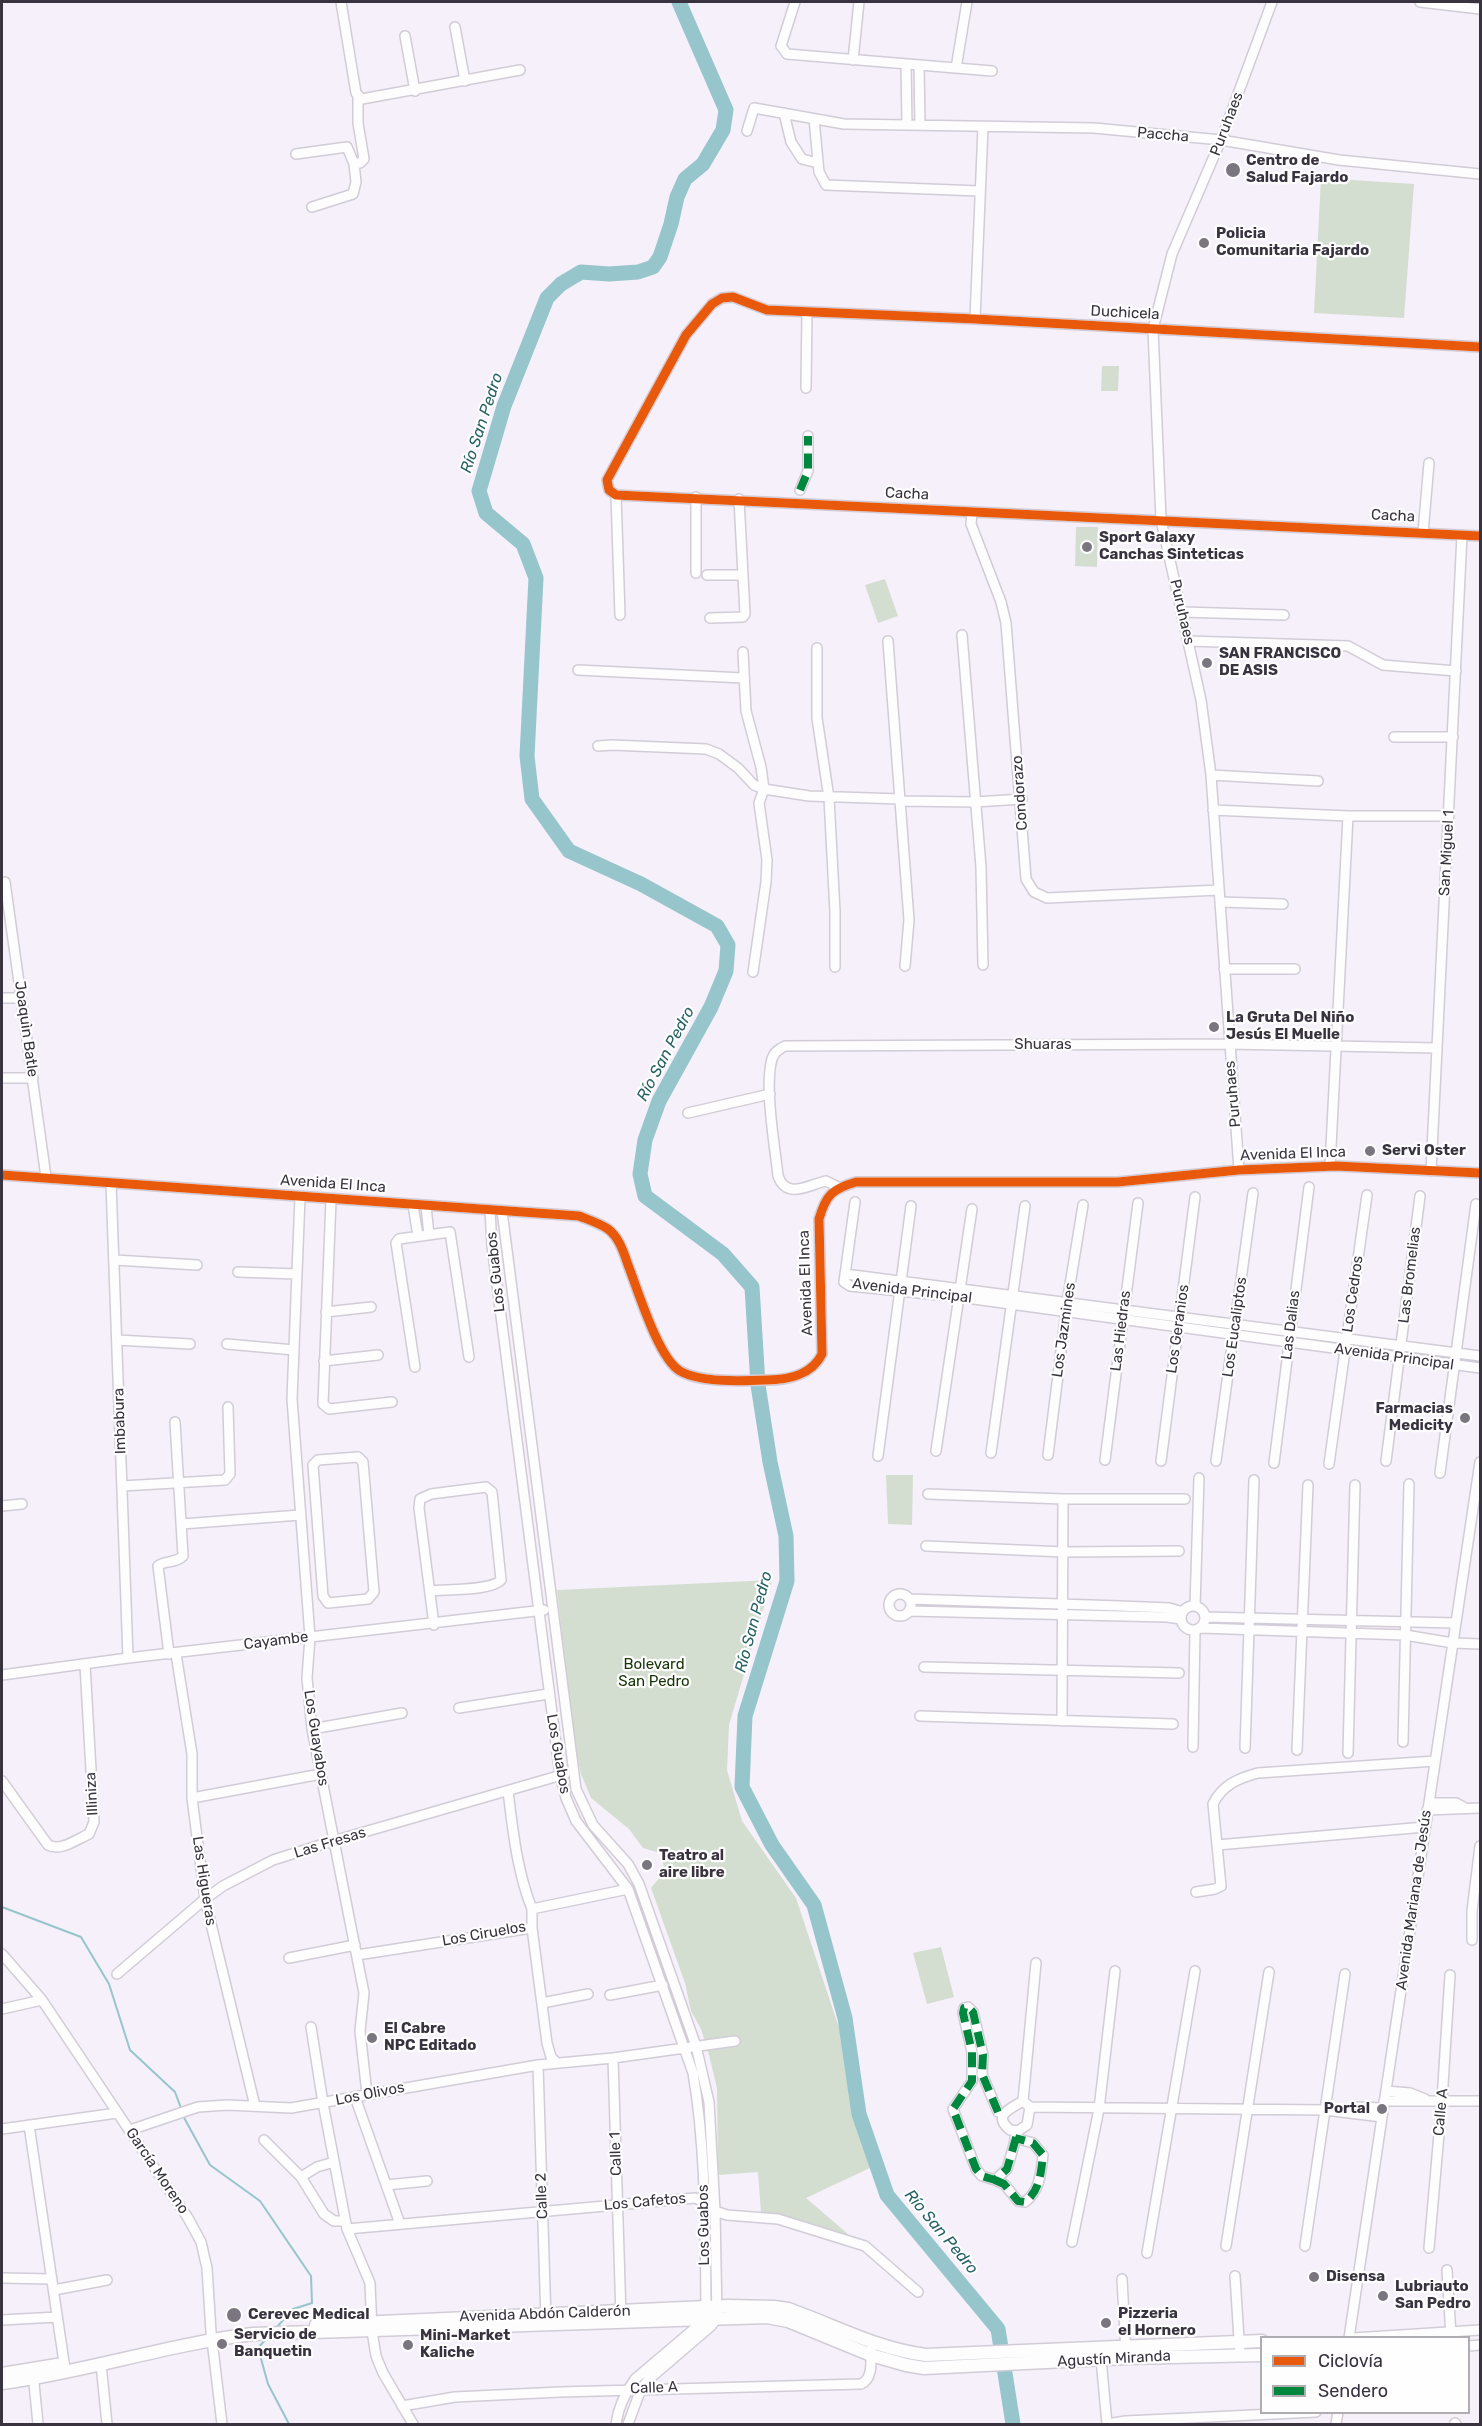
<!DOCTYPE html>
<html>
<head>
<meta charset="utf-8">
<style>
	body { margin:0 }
	#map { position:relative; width:1482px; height:2426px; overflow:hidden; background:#f5f0fa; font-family:Rubik,sans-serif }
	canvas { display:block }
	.frame { position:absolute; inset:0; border:3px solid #39333f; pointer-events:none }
	.legend { position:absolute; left:1260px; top:2336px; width:210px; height:78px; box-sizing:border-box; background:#fefefe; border:2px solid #afadb2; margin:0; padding:8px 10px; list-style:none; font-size:18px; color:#39333f }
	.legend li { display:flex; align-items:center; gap:12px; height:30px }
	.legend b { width:30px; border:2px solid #afadb2 }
</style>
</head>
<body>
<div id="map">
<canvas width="1482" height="2426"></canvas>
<div class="frame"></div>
<ul class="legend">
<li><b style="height:8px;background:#e8590c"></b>Ciclovía</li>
<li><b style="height:8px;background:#00873e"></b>Sendero</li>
</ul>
</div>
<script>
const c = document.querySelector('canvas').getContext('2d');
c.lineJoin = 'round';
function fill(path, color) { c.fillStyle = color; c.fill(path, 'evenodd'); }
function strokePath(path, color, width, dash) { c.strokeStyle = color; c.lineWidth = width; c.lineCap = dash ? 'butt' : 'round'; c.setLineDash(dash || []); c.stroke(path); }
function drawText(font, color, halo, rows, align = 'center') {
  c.font = font + ' Rubik,sans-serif'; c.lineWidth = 4.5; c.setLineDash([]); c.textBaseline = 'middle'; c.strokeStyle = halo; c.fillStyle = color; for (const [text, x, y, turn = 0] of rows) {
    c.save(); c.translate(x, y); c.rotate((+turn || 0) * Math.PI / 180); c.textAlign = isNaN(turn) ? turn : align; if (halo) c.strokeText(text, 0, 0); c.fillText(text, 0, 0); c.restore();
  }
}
fill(new Path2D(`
	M 1321,178 L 1414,184 L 1404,318 L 1314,313 Z
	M 1102,366 L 1119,366 L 1118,391 L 1101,391 Z
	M 1076,527 L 1098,527 L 1097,567 L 1075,566 Z
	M 885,579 L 898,616 L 878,623 L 865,585 Z
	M 886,1475 L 913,1475 L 912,1525 L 888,1524 Z
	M 772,1580 L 729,1725 L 727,1770 L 742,1821 L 796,1898 L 842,2037 L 845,2069 L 856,2120 L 872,2167 L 806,2198 L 849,2235 L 761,2213 L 758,2172 L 718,2175 L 717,2088 L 709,2055 L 701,2029 L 691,2011 L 685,1983 L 651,1888 L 665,1871 L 660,1853 L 643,1848 L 629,1829 L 591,1798 L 581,1774 L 574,1741 L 557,1590 Z
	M 941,1947 L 954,1997 L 927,2004 L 913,1953 Z`), '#d3ded1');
strokePath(new Path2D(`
	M 2,1907 L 81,1937 L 109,1984 L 130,2050 L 175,2092 L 181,2108
	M 182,2114 L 210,2165 L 260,2201 L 311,2276 L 312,2303 L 293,2309 L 276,2328
	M 266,2339 L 258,2348 L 268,2384 L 289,2424`), '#96c5cb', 2);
strokePath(new Path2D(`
	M 679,2 L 726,110 L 723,130 L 703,164 L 685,179 L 677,197 L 671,224 L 660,257 L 653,267 L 638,272 L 609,274 L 581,272 L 561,284 L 547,298 L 504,406 L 479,491 L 486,513 L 523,544 L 536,578 L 527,756 L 532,799 L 569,851 L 641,884 L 717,926 L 728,945 L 726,971 L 711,1007 L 659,1101 L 645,1140 L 640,1174 L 645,1196 L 723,1254 L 752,1287 L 758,1385 L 770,1462 L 786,1536 L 787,1581 L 745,1716 L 742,1787 L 772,1845 L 814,1905 L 845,2018 L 859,2114 L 887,2195 L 998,2329 L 1013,2424`), '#96c5cb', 15);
const minor = new Path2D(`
	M 341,2 L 356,93 L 362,99 L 520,70
	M 795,2 L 781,46 L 787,54 L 992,71
	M 1420,2 L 1480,9
	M 455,27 L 465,81
	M 405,36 L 415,91
	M 853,60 L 859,2
	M 906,64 L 907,125
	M 919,65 L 920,125
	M 956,68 L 967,2
	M 784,113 L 791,142 L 802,159 L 818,163
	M 814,119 L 819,172 L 826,185 L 979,191
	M 747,131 L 754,108 L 844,124 L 1094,128 L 1221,140 L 1339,160 L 1480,174
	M 296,154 L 347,147 L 354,164
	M 312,207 L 353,194 L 356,182 L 354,164 L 360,163 L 364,159 L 358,123 L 358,97
	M 975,319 L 983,127
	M 1480,347 L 975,319 L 767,310 L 733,297 L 722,298 L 712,304 L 686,335 L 607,480 L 609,490 L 616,495 L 1480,536
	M 806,388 L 807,312
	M 800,490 L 808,471 L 808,436
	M 616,495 L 620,615
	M 696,497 L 696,573
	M 972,513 L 971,524 L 1001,602 L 1006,623 L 1026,879 L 1034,892 L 1047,898 L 1219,890
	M 1423,533 L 1429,463
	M 707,575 L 741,575
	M 1182,612 L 1284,615
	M 710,618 L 743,617 L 745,614 L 739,499
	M 962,635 L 981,867 L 983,965
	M 888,641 L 909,920 L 905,966
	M 1188,641 L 1348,646 L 1383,665 L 1456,671
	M 817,648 L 817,718 L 829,798 L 835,912 L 835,967
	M 743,652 L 746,711 L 761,767 L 764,789 L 759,803 L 767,860 L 766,882 L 753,972
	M 578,670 L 743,678
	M 1394,737 L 1453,737
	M 598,746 L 612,745 L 706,749 L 719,754 L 738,768 L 754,785 L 764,789 L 809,796 L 900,799 L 901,801 L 975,802 L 1022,799
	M 1211,775 L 1318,781
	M 1213,810 L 1348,816 L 1449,816
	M 5,882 L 46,1177
	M 1220,902 L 1283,904
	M 1224,969 L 1295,969
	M 2,998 L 21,998
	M 2,1078 L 33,1078
	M 688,1113 L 770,1094
	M 1330,1166 L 1348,816
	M 1239,1170 L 1211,775 L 1201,700 L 1161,520 L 1153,329 L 1172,254 L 1221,140 L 1272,2
	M 1431,1171 L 1462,535
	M 2,1175 L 579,1216 C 589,1220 599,1223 608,1229 C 619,1237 624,1253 628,1265 C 638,1290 658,1358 680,1371 C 701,1383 743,1381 767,1380 C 787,1380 812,1375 822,1354 L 819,1219 C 826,1195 832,1189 856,1182 L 1118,1182 L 1239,1170 L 1336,1166 L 1480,1173
	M 111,1183 L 128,1658
	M 840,1188 L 826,1181 C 808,1185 787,1200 778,1176 C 775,1146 764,1087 772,1059 C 774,1052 779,1049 785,1046 L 1229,1044 L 1437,1048
	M 300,1197 L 292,1399 L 310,1637 L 307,1678 L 312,1729 L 364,1993 L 360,2031 L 367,2094
	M 331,1200 L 323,1404 L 329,1409 L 392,1402
	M 855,1202 L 844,1282 L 850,1286 L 959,1297 L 1480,1368
	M 413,1205 L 418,1236
	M 426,1206 L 429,1235
	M 490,1210 L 492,1246 L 560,1775 L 566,1798 L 576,1821 L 628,1889 L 693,2073 C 706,2149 705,2228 706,2305 L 704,2318 L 700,2324 L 635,2379 C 625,2393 618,2408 616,2424
	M 502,1211 L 576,1789 L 593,1825 L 628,1864 L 639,1884 L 696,2046 L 709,2102 L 715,2211 L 717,2318 L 711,2326 L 648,2380 L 641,2389 L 628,2424
	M 115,1260 L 197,1265
	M 238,1272 L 297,1274
	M 845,1274 L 1480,1356
	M 326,1312 L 371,1307
	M 117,1340 L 190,1344
	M 227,1344 L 294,1350
	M 324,1361 L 378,1355
	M 415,1367 L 396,1243 L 399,1239 L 450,1232 L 469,1357
	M 936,1451 L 972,1209
	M 991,1453 L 1025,1206
	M 1048,1455 L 1067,1303 L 1083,1205
	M 878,1456 L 911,1206
	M 358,1457 L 363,1462 L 374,1592 L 368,1599 L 328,1603 L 323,1596 L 313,1465 L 318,1460 Z
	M 1105,1460 L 1138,1203
	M 1161,1461 L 1195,1197
	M 1216,1461 L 1253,1193
	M 1386,1461 L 1420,1196
	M 1274,1463 L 1309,1187
	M 1329,1464 L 1367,1195
	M 1440,1473 L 1476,1204
	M 122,1486 L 225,1480 L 230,1474 L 228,1407
	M 928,1494 L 1063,1499 L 1185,1499
	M 2,1506 L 22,1504
	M 182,1524 L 300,1515
	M 926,1546 L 1064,1552 L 1179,1551
	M 430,1591 C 446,1589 491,1591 501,1580 L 492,1492 L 486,1487 L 431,1494 L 420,1499 L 419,1508 L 434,1625
	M889 1605a11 11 0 1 1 22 0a11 11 0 1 1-22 0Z
	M 909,1599 L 1120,1606 L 1169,1608 L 1183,1612
	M1181 1618a12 12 0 1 1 24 0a12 12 0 1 1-24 0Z
	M 1195,1606 L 1199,1478
	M 909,1611 L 1167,1617 L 1181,1619
	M 1205,1617 L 1456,1623
	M 1201,1628 L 1405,1635 L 1453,1643 L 1480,1644
	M 169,1654 L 158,1566 C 165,1560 175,1564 183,1556 L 175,1422
	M 176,1654 L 192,1754 L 192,1798 L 205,1899 L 255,2106
	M 924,1667 L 1179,1673
	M 2,1675 L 128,1658 L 544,1610
	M 459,1708 L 548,1694
	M 920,1716 L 1173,1724
	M 1062,1721 L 1063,1499
	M 312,1729 L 402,1713
	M 1403,1742 L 1409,1484
	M 1193,1747 L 1195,1630
	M 1245,1748 L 1254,1480
	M 1297,1750 L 1308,1485
	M 1348,1753 L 1355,1485
	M 2,1781 L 48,1845 C 61,1852 77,1839 89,1834 L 94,1822 L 85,1665
	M 508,1791 C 513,1832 517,1871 532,1909
	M 192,1798 L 321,1774
	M 1429,1803 L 1456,1803 L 1465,1808
	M 1427,1810 L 1480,1808
	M 1217,1845 L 1425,1827
	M 1196,1892 L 1215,1889 L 1221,1886 L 1213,1804 C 1222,1785 1239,1778 1258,1773 L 1435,1761
	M 532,1928 L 547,2043 L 551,2057 L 557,2063
	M 1472,1940 L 1472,1911 L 1480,1846
	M 2,1954 L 42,2000 L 188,2218 L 201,2242 L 207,2268 L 211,2332 L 222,2424
	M 357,1955 L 532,1928 L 532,1909 L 628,1889
	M 289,1958 L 355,1945
	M 117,1974 L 205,1899 L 223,1886 L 273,1860 L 333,1841 L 565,1774
	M 610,1995 L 663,1985
	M 542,2003 L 588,1994
	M 2,2009 L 42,2000
	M 311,2027 L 323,2103 L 347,2229 L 370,2283 L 372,2331 L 376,2356 L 383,2373 L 413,2424
	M 613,2058 L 621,2317
	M 538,2065 L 546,2321
	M 1386,2091 L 1410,2093 L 1425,2099
	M 355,2097 L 400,2224
	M 1023,2101 L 1030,2107 L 1325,2110 L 1382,2117
	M 1023,2101 L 1036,1963
	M 1023,2101 C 1010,2109 992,2115 1010,2130 L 1018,2131 L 1027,2125 L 1030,2107
	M 1384,2101 L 1480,2101
	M 1345,2111 L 1356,2107 L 1383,2108
	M 998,2112 L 982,2074 L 983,2055 L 973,2012 L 968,2007 L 964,2008 L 963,2013 L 972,2052 L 972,2081 L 953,2109 L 976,2169 L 982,2176 L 995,2180 L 1007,2169 L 1018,2131
	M 29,2125 L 65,2369
	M 2,2129 L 117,2113
	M 130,2130 L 198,2107 L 227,2105 L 291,2108 L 538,2065 L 613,2058 L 735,2041
	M 264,2140 L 301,2177 L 324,2214 L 334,2221 L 345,2221
	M 301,2177 L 317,2167 L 334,2162
	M 995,2180 L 1004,2184 L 1018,2201 L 1025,2202 C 1040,2191 1041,2172 1043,2155 L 1033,2143 L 1015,2138
	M 386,2185 L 427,2181
	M 347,2229 L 695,2198 L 704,2202 L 715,2211 L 727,2215 L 778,2219 L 865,2246 L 918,2292
	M 1072,2242 L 1099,2109 L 1115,1971
	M 1226,2246 L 1269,1972
	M 1305,2246 L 1345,1974
	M 1429,2248 L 1442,2100 L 1450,1975
	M 1147,2253 L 1195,1971
	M 1447,2270 L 1451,2336
	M 1235,2276 L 1240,2355
	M 2,2278 L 52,2279
	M 1122,2279 L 1126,2352
	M 54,2290 L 107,2280
	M 2,2320 L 57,2317
	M 1349,2338 L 1480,1462
	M 1353,2338 L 1480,2330
	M 1468,2346 L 1480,2345
	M 1101,2359 L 1107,2424
	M 101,2364 L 107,2424
	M 33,2373 L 38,2424
	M 402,2406 L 455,2397 L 560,2392 L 861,2384 C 873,2379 871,2361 871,2349
	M 1455,2423 L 1456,2424
	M 1107,2424 L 1126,2421 L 1316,2412
	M 1336,2424 L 1338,2412`);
const major = new Path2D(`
	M 316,2325 L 728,2306 L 774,2307 L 788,2309 C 834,2325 877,2349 926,2355 L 1262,2341
	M 2,2374 L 63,2364
	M 2,2383 C 86,2372 168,2344 253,2334 L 767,2317 L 788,2321 L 871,2355 L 906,2365 L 924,2368 L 1126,2358 L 1262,2355`);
strokePath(minor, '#d1ccd6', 12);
strokePath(major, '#d1ccd6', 15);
strokePath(minor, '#fefdfe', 9);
strokePath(major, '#fefdfe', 12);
strokePath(new Path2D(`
	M 800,490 L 808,471 L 808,436
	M 998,2112 L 982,2074 L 983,2055 L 973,2012 L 968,2007 L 964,2008 L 963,2013 L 972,2052 L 972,2081 L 953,2109 L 976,2169 L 982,2176 L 995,2180 L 1007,2169 L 1018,2131
	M 995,2180 L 1004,2184 L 1018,2201 L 1025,2202 C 1040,2191 1041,2172 1043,2155 L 1033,2143 L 1015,2138`), '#00873e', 8, [15, 8]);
strokePath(new Path2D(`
	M 1480,347 L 975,319 L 767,310 L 733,297 L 722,298 L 712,304 L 686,335 L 607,480 L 609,490 L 616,495 L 1480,536
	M 2,1175 L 579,1216 C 589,1220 599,1223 608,1229 C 619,1237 624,1253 628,1265 C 638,1290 658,1358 680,1371 C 701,1383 743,1381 767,1380 C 787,1380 812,1375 822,1354 L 819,1219 C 826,1195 832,1189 856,1182 L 1118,1182 L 1239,1170 L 1336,1166 L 1480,1173`), '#e8590c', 9);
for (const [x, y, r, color] of [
	[1233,170,8,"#7b7580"],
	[1204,243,6,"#7b7580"],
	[1087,547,6,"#7b7580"],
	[1207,663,6,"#7b7580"],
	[1214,1027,6,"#7b7580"],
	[1370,1151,6,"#7b7580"],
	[1465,1418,6,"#7b7580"],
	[647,1865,6,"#7b7580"],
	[372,2038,6,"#7b7580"],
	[1382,2109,6,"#7b7580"],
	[1314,2277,6,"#7b7580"],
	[1383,2296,6,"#7b7580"],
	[234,2315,8,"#7b7580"],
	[1106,2323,6,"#7b7580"],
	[222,2344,6,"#7b7580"],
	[408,2345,6,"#7b7580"]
]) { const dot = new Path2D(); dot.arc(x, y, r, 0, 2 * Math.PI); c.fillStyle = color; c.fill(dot); strokePath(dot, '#fefefe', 2); }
drawText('15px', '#39333f', '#fefefe', [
	["Puruhaes",1227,124,-69],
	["Paccha",1163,135,5],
	["Duchicela",1125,313,3],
	["Cacha",907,494,3],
	["Cacha",1393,516,3],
	["Puruhaes",1182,612,77],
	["Condorazo",1020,793,-94],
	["San Miguel 1",1447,853,-87],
	["Joaquìn Batle",26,1029,82],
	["Shuaras",1043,1045],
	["Puruhaes",1233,1094,-95],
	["Avenida El Inca",1293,1154,-2],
	["Avenida El Inca",333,1184,4],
	["Los Guabos",496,1272,-96],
	["Las Bromelias",1410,1275,-83],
	["Avenida El Inca",806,1283,-92],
	["Avenida Principal",912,1291,7],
	["Los Cedros",1353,1294,-82],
	["Las Dalias",1291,1325,-83],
	["Los Eucaliptos",1235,1327,-82],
	["Los Geranios",1178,1329,-82],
	["Los Jazmines",1064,1330,-82],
	["Las Hiedras",1121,1331,-83],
	["Avenida Principal",1394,1357,8],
	["Imbabura",120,1421,-92],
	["Cayambe",276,1641,-7],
	["Los Guayabos",316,1738,81],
	["Los Guabos",558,1754,80],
	["Illiniza",92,1794,-93],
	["Las Fresas",330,1843,-17],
	["Las Higueras",204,1881,81],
	["Avenida Mariana de Jesús",1414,1900,-82],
	["Los Ciruelos",484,1934,-10],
	["Los Olivos",370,2094,-11],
	["Calle A",1441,2112,-85],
	["Calle 1",616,2154,-92],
	["García Moreno",157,2171,56],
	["Calle 2",542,2196,-92],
	["Los Cafetos",645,2202,-5],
	["Los Guabos",704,2225,-91],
	["Avenida Abdón Calderón",545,2314,-2],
	["Agustín Miranda",1114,2359,-3],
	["Calle A",654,2388,-2]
]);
drawText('bold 15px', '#39333f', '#fefefe', [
	["Centro de",1246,161],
	["Salud Fajardo",1246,178],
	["Policia",1216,234],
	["Comunitaria Fajardo",1216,251],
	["Sport Galaxy",1099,538],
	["Canchas Sinteticas",1099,555],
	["SAN FRANCISCO",1219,654],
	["DE ASIS",1219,671],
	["La Gruta Del Niño",1226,1018],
	["Jesús El Muelle",1226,1035],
	["Servi Oster",1382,1151],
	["Farmacias",1453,1409,"right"],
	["Medicity",1453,1426,"right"],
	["Teatro al",659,1856],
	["aire libre",659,1873],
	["El Cabre",384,2029],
	["NPC Editado",384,2046],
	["Portal",1370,2109,"right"],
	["Disensa",1326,2277],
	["Lubriauto",1395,2287],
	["San Pedro",1395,2304],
	["Pizzeria",1118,2314],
	["el Hornero",1118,2331],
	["Cerevec Medical",248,2315],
	["Servicio de",234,2335],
	["Banquetin",234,2352],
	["Mini-Market",420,2336],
	["Kaliche",420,2353]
], 'left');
drawText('15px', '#163405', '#fefefe', [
	["Bolevard",654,1665],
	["San Pedro",654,1682]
]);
drawText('italic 16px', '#286265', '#fefefe', [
	["Río San Pedro",482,423,-72],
	["Río San Pedro",666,1054,-62],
	["Río San Pedro",754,1622,-75],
	["Río San Pedro",941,2232,50]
]);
</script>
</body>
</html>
